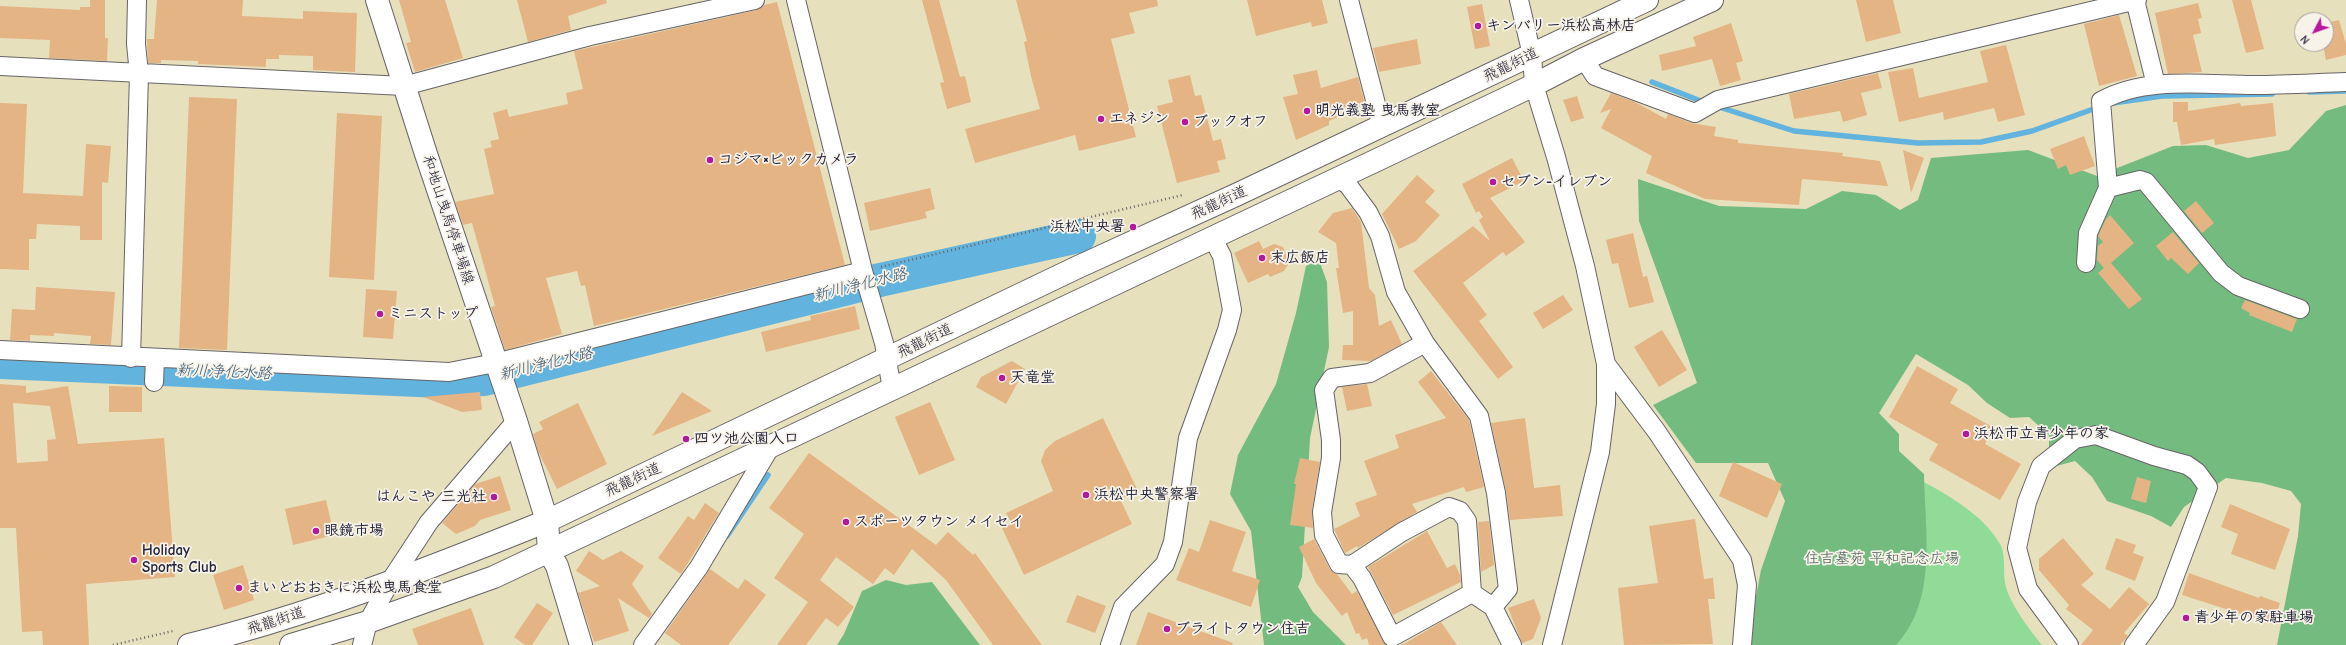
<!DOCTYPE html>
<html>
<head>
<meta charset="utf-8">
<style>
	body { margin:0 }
	#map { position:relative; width:2346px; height:645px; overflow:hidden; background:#e7e0bc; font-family:"Comic Neue",sans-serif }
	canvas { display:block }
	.north { position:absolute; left:2294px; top:12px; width:40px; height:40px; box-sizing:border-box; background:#f7f3e8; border:1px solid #a29fa3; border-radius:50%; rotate:229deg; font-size:11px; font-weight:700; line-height:16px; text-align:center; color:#22223b }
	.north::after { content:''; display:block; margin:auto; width:14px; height:18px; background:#b5179e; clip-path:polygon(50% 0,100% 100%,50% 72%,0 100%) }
</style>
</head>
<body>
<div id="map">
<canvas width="2346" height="645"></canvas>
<div class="north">N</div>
</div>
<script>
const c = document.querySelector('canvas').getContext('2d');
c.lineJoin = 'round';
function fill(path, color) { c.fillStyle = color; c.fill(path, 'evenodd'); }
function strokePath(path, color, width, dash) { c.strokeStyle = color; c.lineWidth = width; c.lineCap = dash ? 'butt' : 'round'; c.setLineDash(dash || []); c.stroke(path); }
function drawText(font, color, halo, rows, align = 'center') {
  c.font = font + ' "Comic Neue","Klee One",sans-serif'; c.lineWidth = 3.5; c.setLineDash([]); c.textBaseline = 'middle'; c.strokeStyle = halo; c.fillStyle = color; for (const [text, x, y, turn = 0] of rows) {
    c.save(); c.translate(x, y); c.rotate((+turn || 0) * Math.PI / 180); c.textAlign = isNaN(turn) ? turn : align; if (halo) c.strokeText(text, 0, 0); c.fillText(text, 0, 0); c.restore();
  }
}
fill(new Path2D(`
	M 1840,443 C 1887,465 1974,497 2000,544 C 2006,554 2003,572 2005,583 C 2009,603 2029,629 2042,645 L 1768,645 Z`), '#90db98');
fill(new Path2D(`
	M 2346,105 L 2346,645 L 2277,645 L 2298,536 L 2301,504 L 2291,491 L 2262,483 L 2226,478 L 2184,507 L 2171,527 L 2151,516 L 2107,501 L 2092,477 L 2075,461 L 2049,468 L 2049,435 L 2029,417 L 2010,418 L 1987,403 L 1968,385 L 1916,354 L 1879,413 L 1899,434 L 1899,451 L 1924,474 C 1925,530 1938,601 1896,645 L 1747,645 L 1761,570 L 1785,501 L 1768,463 L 1696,463 L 1653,405 L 1697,383 L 1639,221 L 1638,179 L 1719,206 L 1806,209 L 1842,191 L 1876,195 L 1900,210 L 1918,200 L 1931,158 L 2028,150 L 2097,176 L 2173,146 L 2206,145 L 2248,158 L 2289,150 L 2326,111 Z
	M 1319,260 L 1327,282 L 1329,347 L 1310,438 L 1302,577 L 1298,587 L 1313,612 L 1346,645 L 1264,645 L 1251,531 L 1230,494 L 1238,455 L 1276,384 L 1296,313 L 1306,266 Z
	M 886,580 L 906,585 L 932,582 L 980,645 L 837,645 L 844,634 L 862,591 Z`), '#74bb80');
strokePath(new Path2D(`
	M 1652,82 L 1706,103
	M 2309,92 L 2346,91
	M 2113,103 L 2162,96 L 2272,94
	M 1716,106 L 1794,131 L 1918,143 L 1981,142 L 2032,131 L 2099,107
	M 727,536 L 768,475`), '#62b3dd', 5.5);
strokePath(new Path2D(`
	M 0,362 L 441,381 L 484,379 L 880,280 L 1079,236`), '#62b3dd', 34);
fill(new Path2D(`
	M 90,0 L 105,0 L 105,38 L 108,38 L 107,61 L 49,58 L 50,40 L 0,38 L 0,6 L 80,10 L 80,7 L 90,7 Z
	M 157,0 L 243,0 L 242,16 L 303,19 L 303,11 L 357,13 L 355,72 L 313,70 L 313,56 L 279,55 L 279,59 L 266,59 L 266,67 L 198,64 L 198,61 L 161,60 L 161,63 L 148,63 L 147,39 L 154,39 Z
	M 399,0 L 445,0 L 463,58 L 415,72 L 406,43 L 411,42 Z
	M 517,0 L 606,0 L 607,3 L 568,16 L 571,30 L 528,42 Z
	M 922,0 L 939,0 L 960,77 L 965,76 L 971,102 L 947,109 L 940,83 L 944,82 Z
	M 1016,0 L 1157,0 L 1158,6 L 1129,13 L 1135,33 L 1111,39 L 1136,137 L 1079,151 L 1075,135 L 975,163 L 965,129 L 1040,109 L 1031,76 L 1024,42 L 1027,41 Z
	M 1247,0 L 1322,0 L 1328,23 L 1312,27 L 1311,22 L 1256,36 Z
	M 1856,0 L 1893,0 L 1901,33 L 1866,42 Z
	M 2232,0 L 2251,0 L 2264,49 L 2246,53 Z
	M 777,2 L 845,265 L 594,326 L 585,285 L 581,286 L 577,271 L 546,278 L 562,334 L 505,350 L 491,307 L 495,306 L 472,223 L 463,225 L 455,202 L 494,194 L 484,149 L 492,147 L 490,141 L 499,139 L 493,113 L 507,109 L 509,117 L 568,104 L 566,93 L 583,89 L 574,51 L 757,10 L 764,5 Z
	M 2198,3 L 2202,18 L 2198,19 L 2201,33 L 2193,35 L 2202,72 L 2168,74 L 2155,13 Z
	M 1482,4 L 1490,46 L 1475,49 L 1467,7 Z
	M 2119,15 L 2137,76 L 2099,86 L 2084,24 Z
	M 2339,20 L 2346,44 L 2346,55 L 2326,60 L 2323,44 L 2326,44 L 2326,23 Z
	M 1731,23 L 1743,61 L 1736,63 L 1741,80 L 1720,86 L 1712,59 L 1662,71 L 1659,55 L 1696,46 L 1693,37 Z
	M 1417,39 L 1421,64 L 1379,72 L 1373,48 Z
	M 2006,45 L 2025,115 L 1998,122 L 1994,108 L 1944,120 L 1943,112 L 1899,122 L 1888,72 L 1913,68 L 1919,98 L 1988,82 L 1980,51 Z
	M 1317,70 L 1321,88 L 1358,77 L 1365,104 L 1329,121 L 1329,125 L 1296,140 L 1283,97 L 1298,94 L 1293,75 Z
	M 1878,73 L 1882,88 L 1861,93 L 1867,115 L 1843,122 L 1840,111 L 1794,119 L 1789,94 Z
	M 1190,75 L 1195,96 L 1201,95 L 1213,141 L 1221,139 L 1226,159 L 1217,161 L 1220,172 L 1177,183 L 1157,106 L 1173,102 L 1168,80 Z
	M 1611,93 L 1635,102 L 1666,119 L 1668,114 L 1691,123 L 1716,127 L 1714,136 L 1738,140 L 1738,143 L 1843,153 L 1842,156 L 1880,161 L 1888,186 L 1802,179 L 1799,205 L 1705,199 L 1646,173 L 1652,156 L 1601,128 L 1611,109 L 1600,113 Z
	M 1577,96 L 1584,118 L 1571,122 L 1563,100 Z
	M 189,97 L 237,99 L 227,350 L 179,348 Z
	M 2173,102 L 2188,102 L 2188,111 L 2240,103 L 2241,106 L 2273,103 L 2276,136 L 2215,145 L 2214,139 L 2181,145 L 2177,122 L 2173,122 Z
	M 0,103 L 27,104 L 23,193 L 83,196 L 86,144 L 111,146 L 108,183 L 102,182 L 102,240 L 80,240 L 80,226 L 37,224 L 36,239 L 29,239 L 29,270 L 0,269 Z
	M 337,113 L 382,116 L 374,280 L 329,277 Z
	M 2084,136 L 2095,166 L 2070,175 L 2066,165 L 2058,169 L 2050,149 Z
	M 1903,150 L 1924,158 L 1911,193 Z
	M 1512,158 L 1524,181 L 1490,198 L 1525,242 L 1506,256 L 1503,252 L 1463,283 L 1487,315 L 1479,321 L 1513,367 L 1498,379 L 1413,271 L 1473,226 L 1490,241 L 1479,220 L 1483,217 L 1479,211 L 1476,213 L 1462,184 Z
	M 1417,175 L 1435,191 L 1425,202 L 1440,215 L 1416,241 L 1399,249 L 1382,214 Z
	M 930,188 L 935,209 L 925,212 L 927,218 L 870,231 L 864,203 Z
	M 2196,201 L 2214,223 L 2202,233 L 2184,211 Z
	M 1352,208 L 1361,222 L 1369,288 L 1375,295 L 1379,326 L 1391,320 L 1402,344 L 1371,361 L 1342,360 L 1343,345 L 1353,345 L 1353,311 L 1343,313 L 1336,268 L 1339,268 L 1336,243 L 1318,232 L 1333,213 Z
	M 2110,215 L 2134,243 L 2111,263 L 2142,299 L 2129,309 L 2098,273 L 2104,268 L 2097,260 L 2098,246 L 2103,242 L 2098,236 L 2106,219 Z
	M 2173,232 L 2199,263 L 2188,274 L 2171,258 L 2168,261 L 2156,246 Z
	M 1633,233 L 1643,277 L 1647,276 L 1654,302 L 1629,308 L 1618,263 L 1612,264 L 1606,240 Z
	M 1259,241 L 1263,249 L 1274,244 L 1283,247 L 1289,263 L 1284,271 L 1270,277 L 1268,274 L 1248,283 L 1234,253 Z
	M 36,287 L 115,292 L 111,345 L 90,344 L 91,336 L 54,333 L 54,336 L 30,335 L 30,341 L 10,340 L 12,309 L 35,310 Z
	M 366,289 L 397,291 L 393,339 L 363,337 Z
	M 1563,295 L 1573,310 L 1543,329 L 1533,313 Z
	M 2245,300 L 2297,319 L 2292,332 L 2249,315 L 2250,313 L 2241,308 Z
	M 855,306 L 860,329 L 766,352 L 761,332 L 811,320 L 810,316 Z
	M 1662,330 L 1687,370 L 1659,387 L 1634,347 Z
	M 1012,361 L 1025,369 L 1006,404 L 976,387 L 981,377 Z
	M 1917,366 L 1958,389 L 1950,403 L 1994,428 L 1985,444 L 2021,464 L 2000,500 L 1929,460 L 1938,444 L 1889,417 Z
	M 1431,371 L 1469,420 L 1484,487 L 1466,492 L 1464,487 L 1412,504 L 1417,512 L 1358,548 L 1357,546 L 1345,553 L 1334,529 L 1360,516 L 1355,503 L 1377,495 L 1364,461 L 1399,448 L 1395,435 L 1446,418 L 1418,382 Z
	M 0,384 L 26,386 L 26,393 L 68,386 L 78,444 L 164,438 L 175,577 L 86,584 L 89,645 L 43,645 L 42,631 L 22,632 L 16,528 L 0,528 ZM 13,403 L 50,406 L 56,439 L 47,440 L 48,461 L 17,463 Z
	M 1367,384 L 1372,406 L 1347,411 L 1342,387 Z
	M 109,386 L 142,387 L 142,412 L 109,412 Z
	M 480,392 L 482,410 L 462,412 L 423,397 Z
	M 682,392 L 712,411 L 652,436 Z
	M 930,402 L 955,460 L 919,475 L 895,417 Z
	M 578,403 L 607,464 L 557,489 L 538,451 L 533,434 L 543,429 L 539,422 Z
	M 1103,418 L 1138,491 L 1120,499 L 1132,524 L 1024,575 L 1002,528 L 1012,524 L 1006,513 L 1053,491 L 1041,461 L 1045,450 L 1055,441 Z
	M 1525,418 L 1534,488 L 1560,485 L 1563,516 L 1510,520 L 1506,491 L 1491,423 Z
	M 809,453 L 936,545 L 948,532 L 973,555 L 975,553 L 1042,645 L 993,645 L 946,580 L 912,549 L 894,575 L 885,568 L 873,584 L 836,557 L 820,580 L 854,607 L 838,627 L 826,618 L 806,645 L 777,645 L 808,602 L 774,578 L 804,534 L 769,508 Z
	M 1300,458 L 1320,462 L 1312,510 L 1313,528 L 1290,525 L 1296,484 L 1294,484 Z
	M 1733,462 L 1782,484 L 1767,518 L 1719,496 Z
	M 500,476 L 511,510 L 480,520 L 475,526 L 456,534 L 442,523 L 475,484 Z
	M 2137,477 L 2151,481 L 2146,503 L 2131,499 Z
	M 326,500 L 334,535 L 293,545 L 285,509 Z
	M 705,503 L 719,513 L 681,574 L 658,558 L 688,516 L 694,520 Z
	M 2230,504 L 2290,529 L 2275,570 L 2231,554 L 2238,534 L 2221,527 Z
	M 1695,519 L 1704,579 L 1713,578 L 1715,599 L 1708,599 L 1713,644 L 1624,645 L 1618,588 L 1658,583 L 1649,526 Z
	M 1210,520 L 1246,532 L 1232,571 L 1260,580 L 1251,607 L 1176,580 L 1189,548 L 1199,552 Z
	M 1489,521 L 1494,565 L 1481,572 L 1478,522 Z
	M 1427,531 L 1447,568 L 1455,564 L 1460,575 L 1461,582 L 1393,615 L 1368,567 Z
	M 2063,538 L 2094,574 L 2081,585 L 2110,609 L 2129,587 L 2149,604 L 2124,633 L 2128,636 L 2120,645 L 2081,645 L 2093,630 L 2066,609 L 2069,605 L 2039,570 L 2039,559 Z
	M 2116,538 L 2136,545 L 2133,553 L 2144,557 L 2135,581 L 2105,569 Z
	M 1314,539 L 1330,569 L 1337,574 L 1352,594 L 1357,591 L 1386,645 L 1369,645 L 1367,638 L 1362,640 L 1359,633 L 1356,634 L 1347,612 L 1342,616 L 1316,583 L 1299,547 Z
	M 589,551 L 603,560 L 621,551 L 644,566 L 632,584 L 652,614 L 649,618 L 618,598 L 629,631 L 594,642 L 578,593 L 600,586 L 576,571 Z
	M 243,565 L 254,600 L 224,610 L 213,575 Z
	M 710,569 L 738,589 L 745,579 L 766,595 L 728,645 L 681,645 L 665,633 Z
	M 2189,573 L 2259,598 L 2260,596 L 2280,603 L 2273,624 L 2182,595 Z
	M 1077,595 L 1106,606 L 1095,633 L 1066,622 Z
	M 1534,599 L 1541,618 L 1533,639 L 1522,643 L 1508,608 Z
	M 537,603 L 553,613 L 532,645 L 525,645 L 514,637 Z
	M 471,608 L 484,645 L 418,645 L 412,629 Z
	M 1148,612 L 1233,643 L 1232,645 L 1136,645 Z
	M 1441,622 L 1457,645 L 1399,645 L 1404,644 Z`), '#e4b485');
const minor = new Path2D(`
	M 1349,0 L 1382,127
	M 1519,0 L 1532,55 L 1534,85 L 1556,157 L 1585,266 L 1606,364 L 1606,404 L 1600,452 L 1552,645
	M 2135,0 L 2156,85
	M 1584,59 L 1595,76 L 1695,113 L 1718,100 L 2137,0
	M 0,66 L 404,86 L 590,36 L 755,0
	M 1338,178 L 1348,185 L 1368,212 L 1380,236 L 1396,292 L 1425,343 L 1479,416 L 1496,493 L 1508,589 L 1493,607 L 1512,645
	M 2108,188 L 2140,180 L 2146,182 L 2221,273 L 2238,286 L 2300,309
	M 2086,263 L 2088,233 L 2108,188 L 2101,101 C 2145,76 2205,85 2254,85 C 2285,85 2315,83 2346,82
	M 863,271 L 884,343 L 892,389
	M 1425,343 L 1370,373 L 1332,378 L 1324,390 L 1331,440 L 1331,458 L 1322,512 L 1324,535 L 1339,564 L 1352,565 L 1362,578 L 1392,637 L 1472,593 L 1493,607
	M 0,350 L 449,372 L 495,363 L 863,271 L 796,0
	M 131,358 L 139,74 L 136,44 L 137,0
	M 1606,364 L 1657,432 L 1742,560 L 1747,585 L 1742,645
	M 154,382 L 155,359
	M 1352,565 L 1402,532 L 1449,507 L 1460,511 L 1467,521 L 1472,593
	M 362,645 L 368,622 L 391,580 L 429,522 L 516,421
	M 643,645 L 699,567 L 771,446
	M 1110,645 L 1123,607 L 1165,564 L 1173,542 L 1188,438 L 1227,330 L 1232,310 L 1222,256 L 1212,237
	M 2069,645 L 2028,589 L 2017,548 L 2027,502 L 2041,466 L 2075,439 L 2096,435 L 2154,456 L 2187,465 L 2197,472 L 2208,487 L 2165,602 L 2134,645`);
const major = new Path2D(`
	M 377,0 L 426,154 L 516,421 L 547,521 L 549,552 L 557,566 L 581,645`);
const highway = new Path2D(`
	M 189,645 C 311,615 430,568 547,521 L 1078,267 L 1238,194 L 1647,0
	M 291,645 L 368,622 L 494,577 L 1377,160 L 1534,85 L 1584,59 L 1712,0`);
strokePath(minor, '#676468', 20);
strokePath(major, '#676468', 24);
strokePath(highway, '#676468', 24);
strokePath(new Path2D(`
	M 881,267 L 1183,195
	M 113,645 L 173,631`), '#676468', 2.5, [1, 3]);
strokePath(minor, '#fff', 18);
strokePath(major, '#fff', 22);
strokePath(highway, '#fff', 22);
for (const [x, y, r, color] of [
	[1478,26,4,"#b5179e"],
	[1307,111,4,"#b5179e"],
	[1101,119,4,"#b5179e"],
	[1185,122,4,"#b5179e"],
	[710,160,4,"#b5179e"],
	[1493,182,4,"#b5179e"],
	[1133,227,4,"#b5179e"],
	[1262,258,4,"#b5179e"],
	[380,314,4,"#b5179e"],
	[1002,378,4,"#b5179e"],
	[1966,434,4,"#b5179e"],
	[686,439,4,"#b5179e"],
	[1086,495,4,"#b5179e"],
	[494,497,4,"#b5179e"],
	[846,522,4,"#b5179e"],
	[316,531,4,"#b5179e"],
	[134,560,4,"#b5179e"],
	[239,588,4,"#b5179e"],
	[2186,618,4,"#b5179e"],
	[1167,629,4,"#b5179e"]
]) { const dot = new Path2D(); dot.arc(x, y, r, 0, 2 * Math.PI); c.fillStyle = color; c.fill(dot); strokePath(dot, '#f7f3e8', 1.5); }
drawText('bold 15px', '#22223b', '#f7f3e8', [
	["キンバリー浜松高林店",1486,26],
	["明光義塾 曳馬教室",1315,111],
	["エネジン",1109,119],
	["ブックオフ",1193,122],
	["コジマ×ビックカメラ",718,160],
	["セブン-イレブン",1501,182],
	["浜松中央署",1125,227,"right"],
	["末広飯店",1270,258],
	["ミニストップ",388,314],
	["天竜堂",1010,378],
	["浜松市立青少年の家",1974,434],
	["四ツ池公園入口",694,439],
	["浜松中央警察署",1094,495],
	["はんこや 三光社",486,497,"right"],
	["スポーツタウン メイセイ",854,522],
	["眼鏡市場",324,531],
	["Holiday",142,551],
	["Sports Club",142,568],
	["まいどおおきに浜松曳馬食堂",247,588],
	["青少年の家駐車場",2194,618],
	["ブライトタウン住吉",1175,629]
], 'left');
drawText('15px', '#22223b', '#f7f3e8', [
	["飛龍街道",1511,65,-26],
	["飛龍街道",1219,203,-25],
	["和地山曳馬停車場線",448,220,72],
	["飛龍街道",925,341,-26],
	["飛龍街道",633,480,-25],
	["飛龍街道",276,621,-18]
]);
drawText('15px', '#435a57', '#f7f3e8', [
	["住吉墓苑 平和記念広場",1882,559]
]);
drawText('italic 16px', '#385574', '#f7f3e8', [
	["新川浄化水路",860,285,-14],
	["新川浄化水路",546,364,-14],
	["新川浄化水路",224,372,2]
]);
</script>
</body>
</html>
